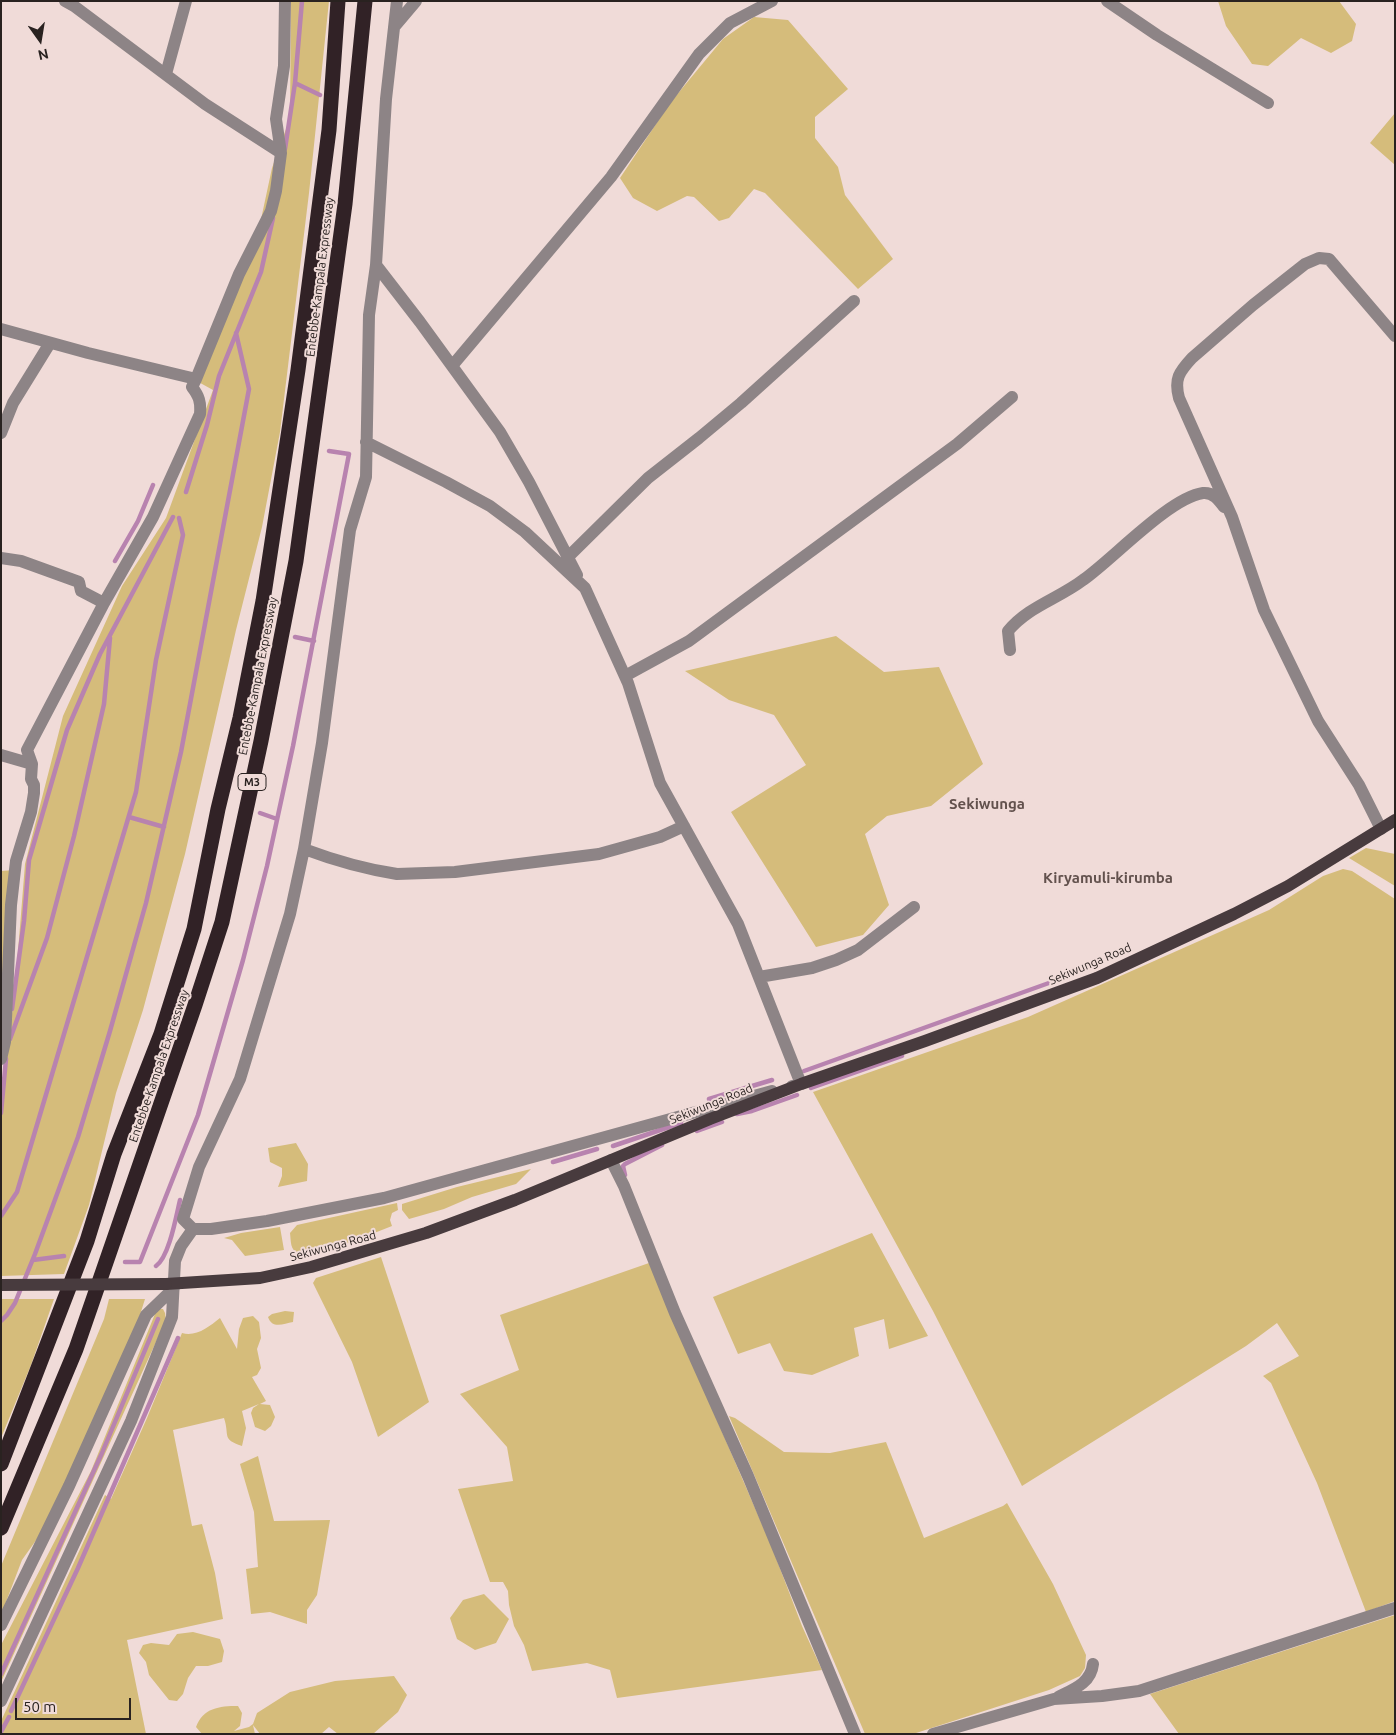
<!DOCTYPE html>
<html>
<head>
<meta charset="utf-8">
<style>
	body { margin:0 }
	#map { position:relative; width:1396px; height:1735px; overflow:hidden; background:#f0dbd8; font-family:Ubuntu,sans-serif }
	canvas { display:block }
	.frame { position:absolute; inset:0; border:2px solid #292220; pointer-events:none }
	.north { position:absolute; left:15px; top:15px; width:50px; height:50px; -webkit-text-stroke:4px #f0dbd8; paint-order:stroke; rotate:167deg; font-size:14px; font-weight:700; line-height:20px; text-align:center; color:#292220 }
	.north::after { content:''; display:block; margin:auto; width:18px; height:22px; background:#292220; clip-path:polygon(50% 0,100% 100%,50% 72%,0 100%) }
	.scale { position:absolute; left:15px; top:1698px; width:116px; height:22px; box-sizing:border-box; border:2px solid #292220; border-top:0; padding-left:6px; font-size:15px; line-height:18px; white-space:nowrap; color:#292220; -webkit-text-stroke:4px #f0dbd8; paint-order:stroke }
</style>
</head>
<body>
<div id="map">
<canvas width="1396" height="1735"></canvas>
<div class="frame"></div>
<div class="north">N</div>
<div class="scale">50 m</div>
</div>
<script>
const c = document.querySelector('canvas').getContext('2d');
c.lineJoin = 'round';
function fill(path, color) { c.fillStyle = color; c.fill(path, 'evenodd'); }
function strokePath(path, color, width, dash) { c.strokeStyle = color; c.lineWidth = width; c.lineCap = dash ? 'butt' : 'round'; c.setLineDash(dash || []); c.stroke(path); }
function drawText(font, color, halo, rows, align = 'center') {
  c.font = font + ' Ubuntu,sans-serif'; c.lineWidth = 4; c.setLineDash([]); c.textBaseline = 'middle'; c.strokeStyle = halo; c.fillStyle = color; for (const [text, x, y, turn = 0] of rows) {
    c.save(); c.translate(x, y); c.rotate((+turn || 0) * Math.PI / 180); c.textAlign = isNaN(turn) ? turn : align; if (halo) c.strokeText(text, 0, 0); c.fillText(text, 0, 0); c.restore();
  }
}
fill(new Path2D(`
	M 291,1 L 329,1 L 309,193 L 280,432 L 262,527 L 236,630 L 185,854 L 143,1010 L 116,1093 L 89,1205 L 64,1274 L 1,1276 L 1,1093 L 3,1087 L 15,989 L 25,864 L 63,716 L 122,586 L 166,518 L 213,390 L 193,379 L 260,224 L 272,168 L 290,118 Z
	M 1218,1 L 1339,1 L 1356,24 L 1352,41 L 1331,53 L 1301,38 L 1268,66 L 1252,64 L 1226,26 Z
	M 754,17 L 788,20 L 848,89 L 815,117 L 815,138 L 838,167 L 845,195 L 893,259 L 858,289 L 765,193 L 754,189 L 729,218 L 719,221 L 694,197 L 687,196 L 657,211 L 633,198 L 620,178 L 670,103 L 723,39 Z
	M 1395,113 L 1395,165 L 1370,143 Z
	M 836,636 L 884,672 L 939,667 L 983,764 L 931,806 L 887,816 L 865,834 L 889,905 L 863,935 L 816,947 L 731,812 L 806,765 L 774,715 L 729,700 L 685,671 Z
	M 1366,848 L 1395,854 L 1395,886 L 1349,858 Z
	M 1343,869 L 1352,871 L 1395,899 L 1395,1601 L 1366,1612 L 1317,1483 L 1271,1383 L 1263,1376 L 1299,1356 L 1277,1323 L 1246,1346 L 1022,1486 L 933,1311 L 813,1092 L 1028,1017 L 1269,910 L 1323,876 Z
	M 15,870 L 13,910 L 1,983 L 1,871 Z
	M 296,1143 L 308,1164 L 307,1181 L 278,1187 L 282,1176 L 282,1168 L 270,1162 L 268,1148 Z
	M 531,1169 L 516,1184 L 472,1197 L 444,1209 L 409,1219 L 402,1210 L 402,1204 L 457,1187 Z
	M 397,1203 L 398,1210 L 392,1213 L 390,1220 L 392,1226 L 349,1243 L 298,1253 C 290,1250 291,1241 290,1233 L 297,1225 Z
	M 280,1227 L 284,1250 L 245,1256 L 232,1240 L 224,1238 L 241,1233 Z
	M 872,1233 L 928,1336 L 889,1349 L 884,1319 L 854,1328 L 859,1356 L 812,1375 L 784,1371 L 770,1343 L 738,1354 L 713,1297 Z
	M 381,1257 L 429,1402 L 378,1437 L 352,1362 L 313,1283 L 316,1278 Z
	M 649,1263 L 771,1545 L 802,1626 L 822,1670 L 617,1698 L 610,1670 L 587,1663 L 532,1671 L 524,1645 L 514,1626 L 509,1605 L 508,1591 L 503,1582 L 490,1582 L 458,1489 L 513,1481 L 507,1447 L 460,1394 L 519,1370 L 500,1315 Z
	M 1,1299 L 54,1299 L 31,1365 L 1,1438 Z
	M 109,1299 L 145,1299 L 139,1318 L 44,1529 L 22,1560 L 1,1615 L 1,1566 L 79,1379 L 104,1319 Z
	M 159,1309 L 163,1309 L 165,1313 L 166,1320 L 1,1682 L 1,1645 L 91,1471 L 155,1314 Z
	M 285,1311 L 294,1312 L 293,1322 C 283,1324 272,1329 268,1317 L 272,1314 Z
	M 253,1316 L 259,1322 L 261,1338 L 257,1349 L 261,1368 L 257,1375 L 252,1377 L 266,1401 L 260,1404 L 270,1405 L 275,1417 L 271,1426 L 265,1431 L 255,1427 L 251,1413 L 253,1408 L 259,1404 L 242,1411 L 246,1428 L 242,1446 C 221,1439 230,1436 224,1418 L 173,1430 L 192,1526 L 202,1524 L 215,1573 L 223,1619 L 127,1640 L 146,1734 L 1,1734 L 1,1721 L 105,1495 L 111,1499 L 147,1418 L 182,1333 C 196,1337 209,1327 220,1318 L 237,1349 L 239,1329 L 243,1318 Z
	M 729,1416 L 735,1418 L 784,1452 L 830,1453 L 886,1442 L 924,1538 L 1003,1506 L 1007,1503 L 1053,1584 L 1086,1655 L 1085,1668 L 1080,1676 L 1049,1690 L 913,1734 L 865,1734 Z
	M 258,1456 L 274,1521 L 330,1520 L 317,1595 L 307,1610 L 307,1624 L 270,1612 L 251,1614 L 246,1569 L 258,1567 L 254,1512 L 240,1464 Z
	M 484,1594 L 509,1619 L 496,1643 L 475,1650 L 457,1639 L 450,1618 L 463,1600 Z
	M 1395,1615 L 1395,1734 L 1179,1734 L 1150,1694 Z
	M 193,1632 L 220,1639 L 224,1651 L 222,1662 L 208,1666 L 196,1666 L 188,1678 L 183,1694 L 177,1701 L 169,1700 L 149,1675 L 146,1662 L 139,1653 L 143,1645 L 151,1643 L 169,1645 L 177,1634 Z
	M 394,1676 L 407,1695 L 398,1712 L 373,1734 L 338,1734 L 329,1727 L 321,1734 L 260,1734 L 253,1725 L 255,1734 L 202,1734 L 196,1727 C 203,1708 219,1706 238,1706 L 242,1713 L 240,1726 L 234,1731 L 249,1727 L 253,1724 L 257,1713 L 290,1692 L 335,1681 Z`), '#d5bc7b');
strokePath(new Path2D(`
	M 295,83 L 320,95
	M 285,149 L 295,83 L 302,1
	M 186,492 L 207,425 L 219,376 L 261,272 L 273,218
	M 115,561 L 138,521 L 153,485
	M 295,637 L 314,641
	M 260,813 L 277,819
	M 129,817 L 164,827
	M 12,1009 L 24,921 L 29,860 L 67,730 L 100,654 L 173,517
	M 10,1039 L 47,938 L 74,836 L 104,704 L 110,638
	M 804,1071 L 1060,979
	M 811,1088 L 902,1056
	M 709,1099 L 772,1080
	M 1,1113 L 6,1059
	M 737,1114 L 752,1111 L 797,1095
	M 697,1131 L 722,1122
	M 613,1146 L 681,1123
	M 553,1162 L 597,1149
	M 625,1175 L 623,1166 L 625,1164 L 662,1145
	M 1,1216 L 17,1192 L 136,792 L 156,660 L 183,535 L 179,518
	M 33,1260 L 64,1256
	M 125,1262 L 140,1262 L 198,1115 L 243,960 L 267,866 L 293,746 L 349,454 L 329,451
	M 156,1266 C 169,1257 176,1217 180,1200
	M 1,1321 L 7,1315 L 15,1303 L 35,1254 L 78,1137 L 110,1031 L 146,903 L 181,752 L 249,389 L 236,333
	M 1,1674 L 102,1453 L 158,1319
	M 11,1711 L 78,1568 L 178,1338
	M 1,1732 L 9,1717`), '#b883af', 4.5);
strokePath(new Path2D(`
	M 65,1 L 74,6 L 205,104 L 281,153
	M 397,1 L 386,99 L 376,265 L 369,315 L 366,477 L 350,530 L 322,743 L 304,849 L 290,914 L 240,1079 L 199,1167 L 183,1219 L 193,1229 L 211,1229 L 267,1221 L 384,1198 L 772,1091
	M 1107,1 L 1157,35 L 1268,103
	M 394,27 L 416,1
	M 166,74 L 186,1
	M 376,265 L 420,322 L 500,432 L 529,482 L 577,575
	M 1,329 L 88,353 L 196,379 L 239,274 L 271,211 L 276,191 L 281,153 L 276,119 L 284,66 L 285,1
	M 452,366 L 611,177 L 699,54 L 730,23 L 772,1
	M 1,433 L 13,403 L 50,343
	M 366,442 L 446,482 L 490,506 L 525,532 L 585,588 L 628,683 L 660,783 L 738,924 L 801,1084 L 792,1086
	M 1,558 L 21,561 L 79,582 L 81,591 L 104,603 L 27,750 L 32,764 L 31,779 L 34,785 L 34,793 L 31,812 L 16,861 L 11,905 L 5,1042 L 1,1059
	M 567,558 L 648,478 L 699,438 L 741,403 L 854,301
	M 104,603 L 153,517 L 200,414 C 201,402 199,396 192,387 L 196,379
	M 1010,650 L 1008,631 C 1029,606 1058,599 1083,580 C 1113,559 1169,498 1203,493 C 1213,492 1219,500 1224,507
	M 625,676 L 689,641 L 957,444 L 1012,397
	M 1,755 L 32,764
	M 1381,829 L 1359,785 L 1318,721 L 1264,610 L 1232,517 L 1179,398 C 1174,379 1179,372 1192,358 L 1253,305 L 1305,264 L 1319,258 L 1329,259 L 1395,336
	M 304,849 C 336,861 364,869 397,874 L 455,872 L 599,854 L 660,837 L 684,826
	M 759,977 L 812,968 L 836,960 L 858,950 L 914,907
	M 611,1160 L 624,1186 L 675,1313 L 748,1476 L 855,1734
	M 1,1625 L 69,1486 L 146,1315 L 174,1288
	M 1058,1697 C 1074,1689 1091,1683 1093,1664
	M 1,1701 L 131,1421 L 172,1317 L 175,1261 L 181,1246 L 193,1229
	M 933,1734 L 1054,1699 L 1102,1696 L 1139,1691 L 1395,1608`), '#8d8486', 12);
strokePath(new Path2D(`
	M 166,1284 L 260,1278 L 311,1267 L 426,1233 L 515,1200 L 710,1119 L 801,1084 L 925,1041 L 1097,978 L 1234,914 L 1288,886 L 1395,820`), '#483b3e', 12);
strokePath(new Path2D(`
	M 1,1464 L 87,1241 L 114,1154 L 161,1034 L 194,929 L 218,809 L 240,718 L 263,601 L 298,370 L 329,130 L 338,1
	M 1,1528 L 76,1349 L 195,1005 L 222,922 L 261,741 L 296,561 L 345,204 L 365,1`), '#312226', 15);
strokePath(new Path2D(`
	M 1,1285 L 166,1284`), '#483b3e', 12);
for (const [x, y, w] of [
	[252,782,28]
]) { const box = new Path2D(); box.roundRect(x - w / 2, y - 8.5, w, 17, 4); c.fillStyle = '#f0dbd8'; c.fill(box); strokePath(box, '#292220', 1); }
drawText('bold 11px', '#292220', null, [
	["M3",252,782]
]);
drawText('12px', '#292220', '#f0dbd8', [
	["Entebbe-Kampala Expressway",320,277,-83],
	["Entebbe-Kampala Expressway",258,676,-79],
	["Sekiwunga Road",1090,964,-23],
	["Entebbe-Kampala Expressway",159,1066,-71],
	["Sekiwunga Road",711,1104,-22],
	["Sekiwunga Road",333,1246,-15]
]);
drawText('bold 15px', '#62514d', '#f0dbd8', [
	["Sekiwunga",987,804],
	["Kiryamuli-kirumba",1108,878]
]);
</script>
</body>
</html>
